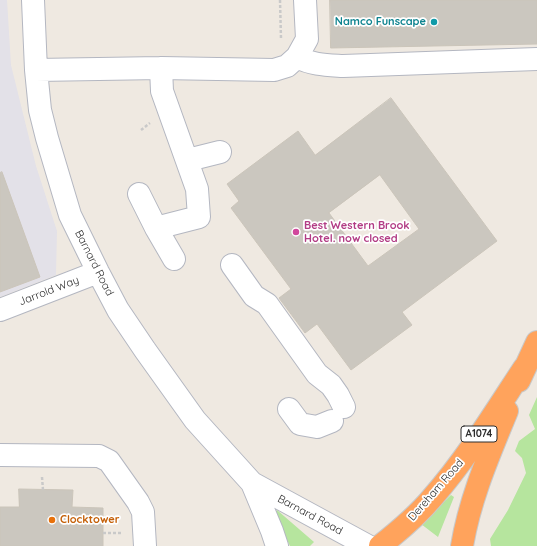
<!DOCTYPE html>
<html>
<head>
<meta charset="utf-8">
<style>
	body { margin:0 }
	canvas { display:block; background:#efe9e1 }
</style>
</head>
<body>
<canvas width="537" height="546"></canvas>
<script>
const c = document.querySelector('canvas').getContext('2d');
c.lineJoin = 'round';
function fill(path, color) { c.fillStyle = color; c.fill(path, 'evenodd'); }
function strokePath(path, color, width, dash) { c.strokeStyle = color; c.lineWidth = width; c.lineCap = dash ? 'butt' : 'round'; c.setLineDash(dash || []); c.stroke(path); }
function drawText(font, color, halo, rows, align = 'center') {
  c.font = font + ' Quicksand,sans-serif'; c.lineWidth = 3.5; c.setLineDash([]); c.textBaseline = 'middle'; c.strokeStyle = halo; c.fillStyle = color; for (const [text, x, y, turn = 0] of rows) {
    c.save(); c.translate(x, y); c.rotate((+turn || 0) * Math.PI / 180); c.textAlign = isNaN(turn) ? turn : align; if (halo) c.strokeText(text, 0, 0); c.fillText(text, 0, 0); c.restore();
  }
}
fill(new Path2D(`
	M 0,0 L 7,0 L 11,65 L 36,166 L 57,231 L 56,275 L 0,297 Z`), '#e3e1e8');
fill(new Path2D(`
	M 537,397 L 537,546 L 491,546 L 490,539 L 508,510 L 526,473 L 522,458 L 515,451 L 519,441 L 535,429 L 529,415 Z
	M 451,495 L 454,497 L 438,537 L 421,524 Z
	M 277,510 L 314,542 L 310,546 L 290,546 L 274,514 Z`), '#b6e59e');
const building = new Path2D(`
	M 330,0 L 537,0 L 537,44 L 331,48 Z
	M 391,98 L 497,241 L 402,312 L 412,325 L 351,370 L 317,324 L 305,333 L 279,298 L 291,289 L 231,208 L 239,201 L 227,184 L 298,131 L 315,155 ZM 380,175 L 419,229 L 368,266 L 329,213 Z
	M 2,172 L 40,277 L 0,292 L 0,173 Z
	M 19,489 L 73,490 L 72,507 L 103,508 L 103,546 L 0,546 L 0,507 L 19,507 Z`);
fill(building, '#cbc7bf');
strokePath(building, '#cbc5ba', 1);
const minor = new Path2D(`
	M 33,0 L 36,70 L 40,110 L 47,138 L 70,215 L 98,272 L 118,310 L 145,350 L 195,420 L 252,483 L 272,531 L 277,546
	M 297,57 C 312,65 327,65 343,66 L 537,59
	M 36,70 L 161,68 L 274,70 L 287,66 L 297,57 L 307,39 L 305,0
	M 188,160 L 220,152
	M 139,194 L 156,228 L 174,259
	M 156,228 L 199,217 L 197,189 L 162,91 L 161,68
	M 232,265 L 254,296 L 267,304 L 317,374 L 331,385 L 338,395 L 344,407
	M 0,310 L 98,272
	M 289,409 L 300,424 L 317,427 L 332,421
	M 0,455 L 99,456 L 109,461 L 138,502 L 143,512 L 145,546
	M 252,483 L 368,546`);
const highway = new Path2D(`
	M 519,381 L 537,342
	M 380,546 C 399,531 417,516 432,498 C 467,458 495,412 524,368
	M 462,546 C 470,498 489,455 507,411`);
strokePath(minor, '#b4b7c1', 24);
strokePath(highway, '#c9c9c9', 24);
strokePath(new Path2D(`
	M 280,0 L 281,39
	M 141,130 L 150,123
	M 42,477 L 43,490
	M 103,533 L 122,533`), '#c9c9c9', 2.5, [3, 2]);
strokePath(minor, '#fff', 22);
strokePath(highway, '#ffa35c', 22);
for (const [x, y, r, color] of [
	[434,22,4,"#0f9aa8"],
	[296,232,4,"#d1479c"],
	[52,520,4,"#e8710a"]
]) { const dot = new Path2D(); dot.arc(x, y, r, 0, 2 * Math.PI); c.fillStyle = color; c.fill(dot); strokePath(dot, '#fff', 1.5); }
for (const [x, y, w] of [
	[479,434,36]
]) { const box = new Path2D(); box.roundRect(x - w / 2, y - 8, w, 16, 3); c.fillStyle = '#fff'; c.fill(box); strokePath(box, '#2e2e2e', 1); }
drawText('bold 10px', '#2e2e2e', null, [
	["A1074",479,434]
]);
drawText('bold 11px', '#0d838f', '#fff', [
	["Namco Funscape",426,22]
], 'right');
drawText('bold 11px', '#b23c85', '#fff', [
	["Best Western Brook",304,226],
	["Hotel. now closed",304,239]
], 'left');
drawText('11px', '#2e2e2e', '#fff', [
	["Barnard Road",94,263,63],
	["Jarrold Way",49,291,-21],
	["Dereham Road",436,490,-49],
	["Barnard Road",310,515,28]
]);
drawText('bold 11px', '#c56008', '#fff', [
	["Clocktower",60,520]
], 'left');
</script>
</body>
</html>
